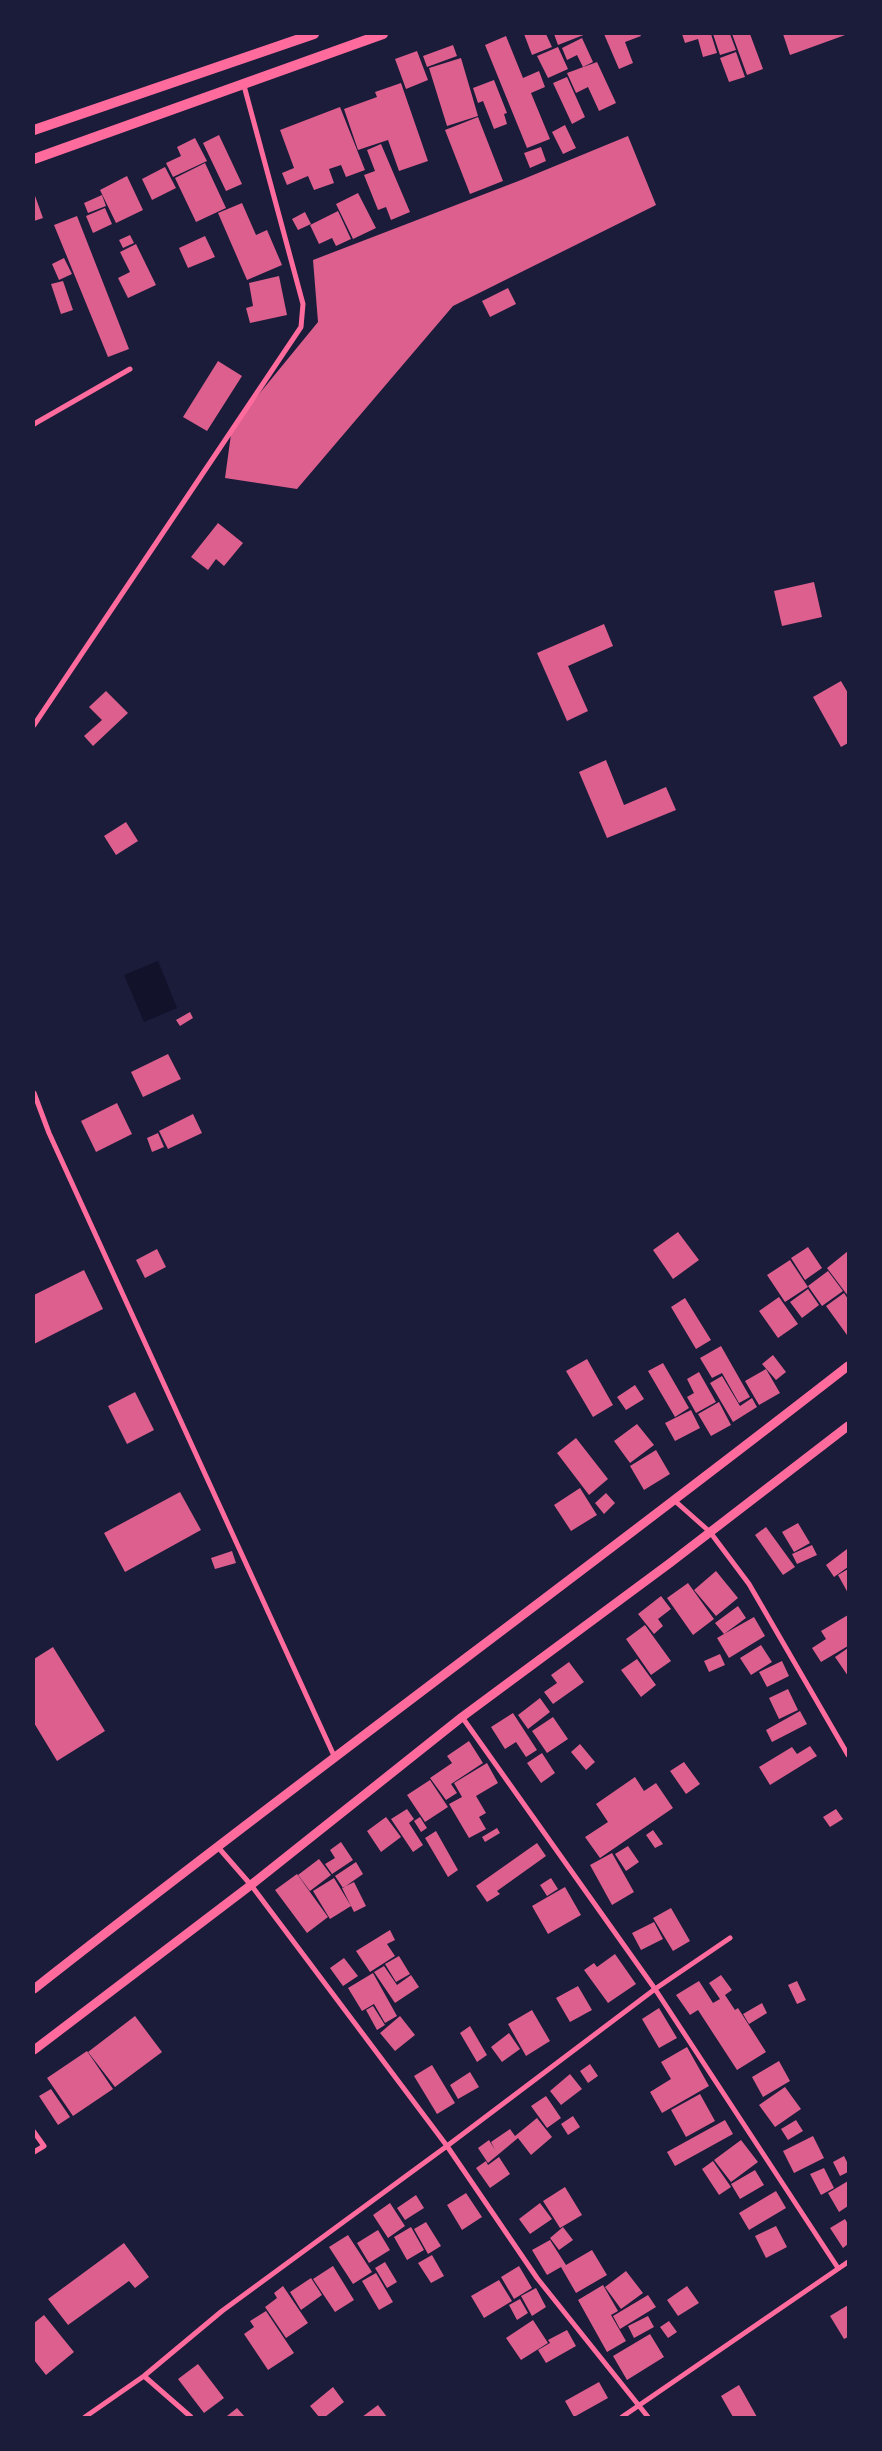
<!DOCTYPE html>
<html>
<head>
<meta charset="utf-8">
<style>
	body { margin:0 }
	#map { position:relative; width:882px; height:2451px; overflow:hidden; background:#1b1b3a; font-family:"Fira Sans",sans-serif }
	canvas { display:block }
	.frame { position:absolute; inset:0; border:35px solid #1b1b3a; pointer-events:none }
</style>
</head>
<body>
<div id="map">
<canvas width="882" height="2451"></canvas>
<div class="frame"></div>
</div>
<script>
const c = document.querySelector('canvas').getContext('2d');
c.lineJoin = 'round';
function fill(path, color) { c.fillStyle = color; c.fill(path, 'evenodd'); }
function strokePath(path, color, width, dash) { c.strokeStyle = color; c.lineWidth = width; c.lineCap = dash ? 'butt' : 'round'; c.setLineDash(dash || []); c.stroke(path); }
fill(new Path2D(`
	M 158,961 L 177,1008 L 144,1022 L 124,975 Z`), '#12122b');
fill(new Path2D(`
	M 524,34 L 546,34 L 552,47 L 532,55 Z
	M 554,34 L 586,34 L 558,45 Z
	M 604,34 L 640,34 L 641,36 L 625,42 L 633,63 L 619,69 Z
	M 682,34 L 711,34 L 717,53 L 703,57 L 698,39 L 685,43 Z
	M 713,34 L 730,34 L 736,50 L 720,55 Z
	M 732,34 L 750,34 L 763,69 L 747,75 Z
	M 783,34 L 848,34 L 790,55 Z
	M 506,36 L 523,78 L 539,71 L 545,87 L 531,93 L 550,139 L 527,148 L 485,45 Z
	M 582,38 L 593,62 L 583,67 L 577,55 L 567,60 L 562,48 Z
	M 453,45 L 457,56 L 427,67 L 423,56 Z
	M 558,47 L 568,69 L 548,78 L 537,56 Z
	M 417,51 L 428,80 L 406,89 L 395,59 Z
	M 736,52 L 745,77 L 729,82 L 720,58 Z
	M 461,58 L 478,116 L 447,126 L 429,68 Z
	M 597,62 L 616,103 L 599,111 L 588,87 L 576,93 L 567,73 Z
	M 567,77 L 585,117 L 572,124 L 553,83 Z
	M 494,80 L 507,113 L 504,114 L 507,124 L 494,129 L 483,101 L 478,103 L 473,88 Z
	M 401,83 L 428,161 L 399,171 L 388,140 L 358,150 L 344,109 L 377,97 L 375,92 Z
	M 340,107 L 365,170 L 346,177 L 341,165 L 329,169 L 334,183 L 314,190 L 308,176 L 287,185 L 282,173 L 294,168 L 280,130 Z
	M 478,117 L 503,181 L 470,194 L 445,130 Z
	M 565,125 L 576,148 L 563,154 L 552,132 Z
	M 219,135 L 242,184 L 226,191 L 203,143 Z
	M 628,136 L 656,205 L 453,306 L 297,489 L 225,478 L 232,427 L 318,322 L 313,260 L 521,180 Z
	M 195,138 L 207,161 L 173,177 L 166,163 L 181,156 L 177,147 Z
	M 381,144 L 410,212 L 391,220 L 386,207 L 378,210 L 364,175 L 375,171 L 367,150 Z
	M 541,147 L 546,161 L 530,168 L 524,153 Z
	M 205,163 L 226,208 L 196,222 L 175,178 Z
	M 165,167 L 176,188 L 152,200 L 142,179 Z
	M 127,176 L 143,210 L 116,223 L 100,190 Z
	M 34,193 L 43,218 L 34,221 Z
	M 358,193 L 376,228 L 353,239 L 336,204 Z
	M 102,195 L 106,206 L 88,213 L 84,203 Z
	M 242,203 L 256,235 L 267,230 L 282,265 L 247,280 L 218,213 Z
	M 105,208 L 112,224 L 93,233 L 86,216 Z
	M 338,211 L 351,239 L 336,246 L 332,238 L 319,244 L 310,225 Z
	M 305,212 L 311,224 L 298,230 L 292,219 Z
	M 77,216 L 129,349 L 108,357 L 54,225 Z
	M 130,235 L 134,243 L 123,248 L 119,240 Z
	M 205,236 L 215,257 L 188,268 L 179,248 Z
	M 136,244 L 156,285 L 128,298 L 118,278 L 130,272 L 120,252 Z
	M 64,258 L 72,274 L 59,280 L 52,264 Z
	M 279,276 L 287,315 L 250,323 L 246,308 L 253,306 L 249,283 Z
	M 63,281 L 73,310 L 61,314 L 51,284 Z
	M 508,288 L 516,304 L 490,317 L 482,301 Z
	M 218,361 L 242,376 L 207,431 L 183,417 Z
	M 218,523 L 243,543 L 224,566 L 216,559 L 208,570 L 191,557 Z
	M 814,582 L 822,617 L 782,626 L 774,591 Z
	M 604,624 L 613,646 L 568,666 L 588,711 L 567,721 L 537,653 Z
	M 841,681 L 848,693 L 848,743 L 841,747 L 813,697 Z
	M 106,691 L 128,713 L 93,746 L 84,736 L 102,720 L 89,707 Z
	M 606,760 L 624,805 L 666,787 L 676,810 L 607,838 L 579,772 Z
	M 126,822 L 138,841 L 116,855 L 104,836 Z
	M 190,1012 L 193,1018 L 180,1026 L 176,1020 Z
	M 168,1054 L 181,1079 L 143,1097 L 131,1072 Z
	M 117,1103 L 132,1134 L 96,1152 L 81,1121 Z
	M 193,1114 L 202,1133 L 168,1149 L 159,1131 Z
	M 158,1133 L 164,1147 L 152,1152 L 147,1138 Z
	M 678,1232 L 699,1260 L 673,1279 L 653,1250 Z
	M 808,1247 L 822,1268 L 805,1280 L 791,1258 Z
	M 157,1249 L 166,1267 L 145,1278 L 136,1260 Z
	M 848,1251 L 848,1296 L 827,1268 Z
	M 790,1260 L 808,1287 L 785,1302 L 767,1275 Z
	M 84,1270 L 103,1309 L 34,1344 L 34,1295 Z
	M 828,1271 L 843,1291 L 822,1306 L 808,1286 Z
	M 808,1289 L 819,1305 L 802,1318 L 790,1302 Z
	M 844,1293 L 848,1299 L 847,1335 L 826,1306 Z
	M 779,1297 L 798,1324 L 778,1338 L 759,1311 Z
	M 685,1298 L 711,1340 L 696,1349 L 671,1307 Z
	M 721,1346 L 750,1397 L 739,1403 L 722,1373 L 712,1378 L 700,1358 Z
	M 773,1355 L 786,1372 L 776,1380 L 762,1364 Z
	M 587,1359 L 613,1405 L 593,1417 L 566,1371 Z
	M 663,1363 L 689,1408 L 675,1417 L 648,1371 Z
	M 766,1369 L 780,1393 L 759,1405 L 745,1381 Z
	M 699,1372 L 716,1402 L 696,1413 L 687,1397 L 694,1393 L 687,1379 Z
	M 722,1376 L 740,1406 L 752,1398 L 757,1407 L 733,1422 L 710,1383 Z
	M 635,1385 L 644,1399 L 626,1410 L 617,1397 Z
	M 135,1392 L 154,1430 L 127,1444 L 108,1406 Z
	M 719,1402 L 731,1425 L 711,1436 L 698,1414 Z
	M 691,1410 L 700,1428 L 675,1441 L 665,1423 Z
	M 637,1424 L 654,1445 L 630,1463 L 614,1441 Z
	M 576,1438 L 608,1479 L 589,1495 L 557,1453 Z
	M 656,1450 L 670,1474 L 644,1490 L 630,1466 Z
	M 580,1488 L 597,1515 L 571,1531 L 554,1505 Z
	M 180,1492 L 201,1530 L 125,1572 L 104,1533 Z
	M 606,1493 L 615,1503 L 604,1514 L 595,1503 Z
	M 798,1523 L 810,1543 L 794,1552 L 782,1532 Z
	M 766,1527 L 795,1567 L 783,1575 L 755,1535 Z
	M 812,1545 L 817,1555 L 797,1564 L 792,1554 Z
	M 847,1549 L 848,1567 L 834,1577 L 826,1565 Z
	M 232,1551 L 236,1563 L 215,1569 L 211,1558 Z
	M 848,1569 L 848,1593 L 838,1575 Z
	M 716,1571 L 738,1598 L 716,1616 L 694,1590 Z
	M 688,1583 L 714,1619 L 693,1635 L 667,1598 Z
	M 661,1596 L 671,1609 L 658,1619 L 663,1626 L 654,1634 L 638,1614 Z
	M 738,1606 L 746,1618 L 724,1634 L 715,1623 Z
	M 848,1615 L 848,1646 L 821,1662 L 812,1648 L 826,1639 L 821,1631 Z
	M 754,1617 L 765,1636 L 729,1658 L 717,1638 Z
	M 645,1625 L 671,1661 L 651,1675 L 626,1639 Z
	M 761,1645 L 772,1662 L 751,1675 L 740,1658 Z
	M 53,1647 L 105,1731 L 57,1761 L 34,1723 L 34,1659 Z
	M 848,1648 L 848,1676 L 835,1657 Z
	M 720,1654 L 725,1665 L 709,1672 L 704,1661 Z
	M 637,1659 L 656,1685 L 641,1697 L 621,1670 Z
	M 782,1661 L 789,1676 L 767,1687 L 759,1672 Z
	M 569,1662 L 584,1682 L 553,1704 L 544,1692 L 557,1683 L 551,1675 Z
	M 788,1689 L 798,1710 L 779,1719 L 769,1698 Z
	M 540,1698 L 550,1712 L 528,1729 L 518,1715 Z
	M 800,1711 L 807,1724 L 772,1742 L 766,1730 Z
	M 513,1713 L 537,1750 L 526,1757 L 516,1742 L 505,1749 L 491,1727 Z
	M 553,1717 L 568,1739 L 547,1753 L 532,1731 Z
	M 469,1741 L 483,1763 L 451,1784 L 457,1793 L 446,1800 L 430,1778 L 452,1763 L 447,1756 Z
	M 580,1744 L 595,1762 L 586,1770 L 571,1752 Z
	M 810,1746 L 817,1756 L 770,1785 L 759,1767 L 792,1747 L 797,1754 Z
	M 542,1753 L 555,1773 L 541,1783 L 527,1763 Z
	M 684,1762 L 700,1784 L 686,1794 L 670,1771 Z
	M 487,1763 L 498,1783 L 476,1796 L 486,1813 L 479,1817 L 486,1829 L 469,1838 L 449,1804 L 462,1797 L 454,1783 Z
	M 635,1777 L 644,1791 L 656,1783 L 673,1808 L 600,1858 L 585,1837 L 608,1822 L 596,1804 Z
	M 430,1780 L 448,1807 L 425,1822 L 407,1795 Z
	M 407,1809 L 414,1819 L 409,1823 L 423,1845 L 413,1852 L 391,1819 Z
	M 836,1809 L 843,1819 L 830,1827 L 823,1817 Z
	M 386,1817 L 401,1837 L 381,1852 L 367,1831 Z
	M 420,1817 L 427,1828 L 421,1832 L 414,1821 Z
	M 497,1828 L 500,1833 L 485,1842 L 482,1837 Z
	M 653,1830 L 663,1844 L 655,1848 L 646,1835 Z
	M 436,1831 L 458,1870 L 448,1877 L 425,1838 Z
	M 341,1842 L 353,1860 L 332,1874 L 325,1864 L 335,1858 L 330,1850 Z
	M 537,1843 L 546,1856 L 497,1891 L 500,1894 L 487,1902 L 476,1886 Z
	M 628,1846 L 639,1862 L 626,1871 L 615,1854 Z
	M 612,1853 L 634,1892 L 612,1905 L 590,1865 Z
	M 319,1859 L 331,1875 L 310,1891 L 298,1875 Z
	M 356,1862 L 363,1874 L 343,1888 L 335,1876 Z
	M 297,1874 L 328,1917 L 307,1933 L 275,1890 Z
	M 334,1878 L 351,1906 L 330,1919 L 313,1891 Z
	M 551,1878 L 558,1889 L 547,1896 L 540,1885 Z
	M 354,1882 L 366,1906 L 354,1912 L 342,1888 Z
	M 565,1887 L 581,1915 L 548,1934 L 532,1906 Z
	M 671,1908 L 690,1941 L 673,1951 L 653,1918 Z
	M 654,1922 L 663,1939 L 641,1950 L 632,1933 Z
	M 390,1930 L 395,1940 L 387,1944 L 395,1956 L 370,1972 L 356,1951 Z
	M 615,1954 L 636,1984 L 608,2003 L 584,1970 L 594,1963 L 597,1967 Z
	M 399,1956 L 410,1974 L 396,1982 L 385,1964 Z
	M 344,1958 L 358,1976 L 343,1986 L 330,1968 Z
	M 384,1966 L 397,1985 L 411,1975 L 419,1987 L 395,2003 L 374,1972 Z
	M 373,1973 L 397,2016 L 385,2023 L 374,2004 L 362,2011 L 348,1988 Z
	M 721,1975 L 732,1990 L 725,1995 L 735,2010 L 738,2008 L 766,2052 L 737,2070 L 698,2010 L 690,2015 L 676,1995 L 699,1981 L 713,2003 L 720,1999 L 709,1983 Z
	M 797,1981 L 806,2000 L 797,2004 L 788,1985 Z
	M 578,1986 L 592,2010 L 570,2022 L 556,1998 Z
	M 762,2003 L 767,2013 L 749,2024 L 743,2014 Z
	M 373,2006 L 385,2025 L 377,2030 L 366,2010 Z
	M 659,2008 L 677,2038 L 659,2048 L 642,2019 Z
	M 532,2010 L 550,2041 L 526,2056 L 508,2024 Z
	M 135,2016 L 162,2052 L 115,2087 L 88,2052 Z
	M 400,2016 L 415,2035 L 395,2051 L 380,2033 Z
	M 470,2026 L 487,2055 L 477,2062 L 460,2033 Z
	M 509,2033 L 520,2049 L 502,2062 L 491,2047 Z
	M 687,2047 L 709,2086 L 662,2113 L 650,2092 L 671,2079 L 661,2062 Z
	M 87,2051 L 113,2089 L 73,2116 L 47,2078 Z
	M 779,2061 L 790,2081 L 763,2097 L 752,2077 Z
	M 590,2064 L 598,2076 L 588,2083 L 580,2071 Z
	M 432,2065 L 455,2103 L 437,2114 L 414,2076 Z
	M 470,2072 L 479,2087 L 458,2099 L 450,2085 Z
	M 570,2074 L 582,2089 L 561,2105 L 550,2091 Z
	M 785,2087 L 801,2109 L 775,2127 L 759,2105 Z
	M 51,2089 L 70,2117 L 58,2125 L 39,2096 Z
	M 700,2094 L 715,2121 L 686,2137 L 671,2110 Z
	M 546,2096 L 561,2118 L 547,2128 L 531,2106 Z
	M 573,2116 L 580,2127 L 568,2135 L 561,2124 Z
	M 537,2118 L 552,2137 L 531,2155 L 518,2138 L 488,2163 L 478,2148 L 489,2140 L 495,2150 L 491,2142 L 510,2129 L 515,2136 Z
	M 725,2120 L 733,2134 L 675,2166 L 667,2152 Z
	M 796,2120 L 803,2131 L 788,2140 L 781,2129 Z
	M 813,2136 L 824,2158 L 794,2173 L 783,2151 Z
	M 741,2140 L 758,2162 L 731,2182 L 714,2160 Z
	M 844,2156 L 848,2164 L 848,2172 L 840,2176 L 833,2162 Z
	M 499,2157 L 510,2174 L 490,2188 L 476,2168 L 486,2161 L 488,2165 Z
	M 713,2161 L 731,2187 L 719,2195 L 702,2169 Z
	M 824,2168 L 834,2188 L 821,2195 L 810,2174 Z
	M 755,2170 L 764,2185 L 740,2199 L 731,2184 Z
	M 848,2181 L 848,2206 L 839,2212 L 828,2193 Z
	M 565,2187 L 582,2215 L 560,2228 L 543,2201 Z
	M 776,2191 L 786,2208 L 749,2230 L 739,2213 Z
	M 466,2193 L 482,2217 L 462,2230 L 447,2205 Z
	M 416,2195 L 424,2208 L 405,2220 L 397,2208 Z
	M 390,2203 L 405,2226 L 388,2238 L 373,2215 Z
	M 540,2203 L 552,2219 L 530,2234 L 519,2219 Z
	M 845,2219 L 848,2224 L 848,2244 L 843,2248 L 830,2228 Z
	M 426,2222 L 441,2246 L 428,2254 L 414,2229 Z
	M 776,2226 L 787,2247 L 766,2258 L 755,2236 Z
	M 411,2227 L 424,2250 L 407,2260 L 394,2237 Z
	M 563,2227 L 573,2240 L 559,2250 L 550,2238 Z
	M 378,2230 L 390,2250 L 369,2263 L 357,2243 Z
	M 348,2235 L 372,2272 L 353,2284 L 329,2247 Z
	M 550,2240 L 566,2265 L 592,2250 L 607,2275 L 576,2293 L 561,2267 L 547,2275 L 532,2250 Z
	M 124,2243 L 149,2277 L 135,2288 L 129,2281 L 68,2325 L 48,2299 Z
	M 432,2255 L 444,2276 L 431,2283 L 418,2263 Z
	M 385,2262 L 397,2282 L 387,2288 L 375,2268 Z
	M 333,2266 L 354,2300 L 335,2312 L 313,2279 Z
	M 519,2266 L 532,2288 L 514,2299 L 501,2277 Z
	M 626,2271 L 643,2293 L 621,2309 L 605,2287 Z
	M 376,2273 L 393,2302 L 379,2310 L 362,2281 Z
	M 311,2278 L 322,2295 L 301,2310 L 290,2292 Z
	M 499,2280 L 512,2301 L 484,2318 L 471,2296 Z
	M 603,2285 L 618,2311 L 611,2315 L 626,2341 L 607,2352 L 578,2300 Z
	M 283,2286 L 308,2323 L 286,2338 L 265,2307 L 277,2298 L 274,2293 Z
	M 687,2286 L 699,2303 L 678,2316 L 667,2300 Z
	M 536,2288 L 546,2307 L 532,2316 L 521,2296 Z
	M 648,2295 L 656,2307 L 620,2329 L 613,2316 Z
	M 520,2299 L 528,2313 L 517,2320 L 509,2305 Z
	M 848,2305 L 848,2337 L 844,2339 L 830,2316 Z
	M 266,2311 L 294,2353 L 268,2370 L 244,2334 L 254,2327 L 250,2321 Z
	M 44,2315 L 74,2352 L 46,2375 L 34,2360 L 34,2323 Z
	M 648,2316 L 654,2327 L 634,2338 L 628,2326 Z
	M 533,2320 L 548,2343 L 521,2360 L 506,2338 Z
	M 669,2321 L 677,2332 L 668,2338 L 660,2327 Z
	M 567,2330 L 576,2346 L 546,2363 L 538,2350 L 550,2343 L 548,2340 Z
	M 650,2334 L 664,2357 L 627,2380 L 613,2356 Z
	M 198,2364 L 224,2398 L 204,2413 L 178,2379 Z
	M 599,2382 L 608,2398 L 574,2417 L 565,2401 Z
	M 739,2385 L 757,2417 L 733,2417 L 721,2396 Z
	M 333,2387 L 344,2402 L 325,2417 L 319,2417 L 310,2406 Z
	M 378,2405 L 387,2417 L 362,2417 Z
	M 237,2408 L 245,2417 L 227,2416 Z`), '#dd5f8e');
strokePath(new Path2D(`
	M 34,424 L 130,369
	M 34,725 L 301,327 L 303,304 L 243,82
	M 34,1093 L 49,1133 L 335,1758
	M 675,1501 L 710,1532 L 749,1584 L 848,1755
	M 462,1717 L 655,1989 L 838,2268
	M 217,1846 L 251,1885 L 447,2146 L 537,2278 L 648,2417
	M 34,2132 L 44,2146 L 34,2152
	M 144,2376 L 191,2417
	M 85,2417 L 144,2376 L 222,2311 L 447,2146 L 655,1989 L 730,1938
	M 622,2417 L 848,2262`), '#ff6b9d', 5);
strokePath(new Path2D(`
	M 34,1989 C 302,1778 579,1576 848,1366
	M 34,2050 L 251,1885 L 462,1717 L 670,1563 L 848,1426`), '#ff6b9d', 9);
strokePath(new Path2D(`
	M 34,130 L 314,34
	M 34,159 L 383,34`), '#ff6b9d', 10);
</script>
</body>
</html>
